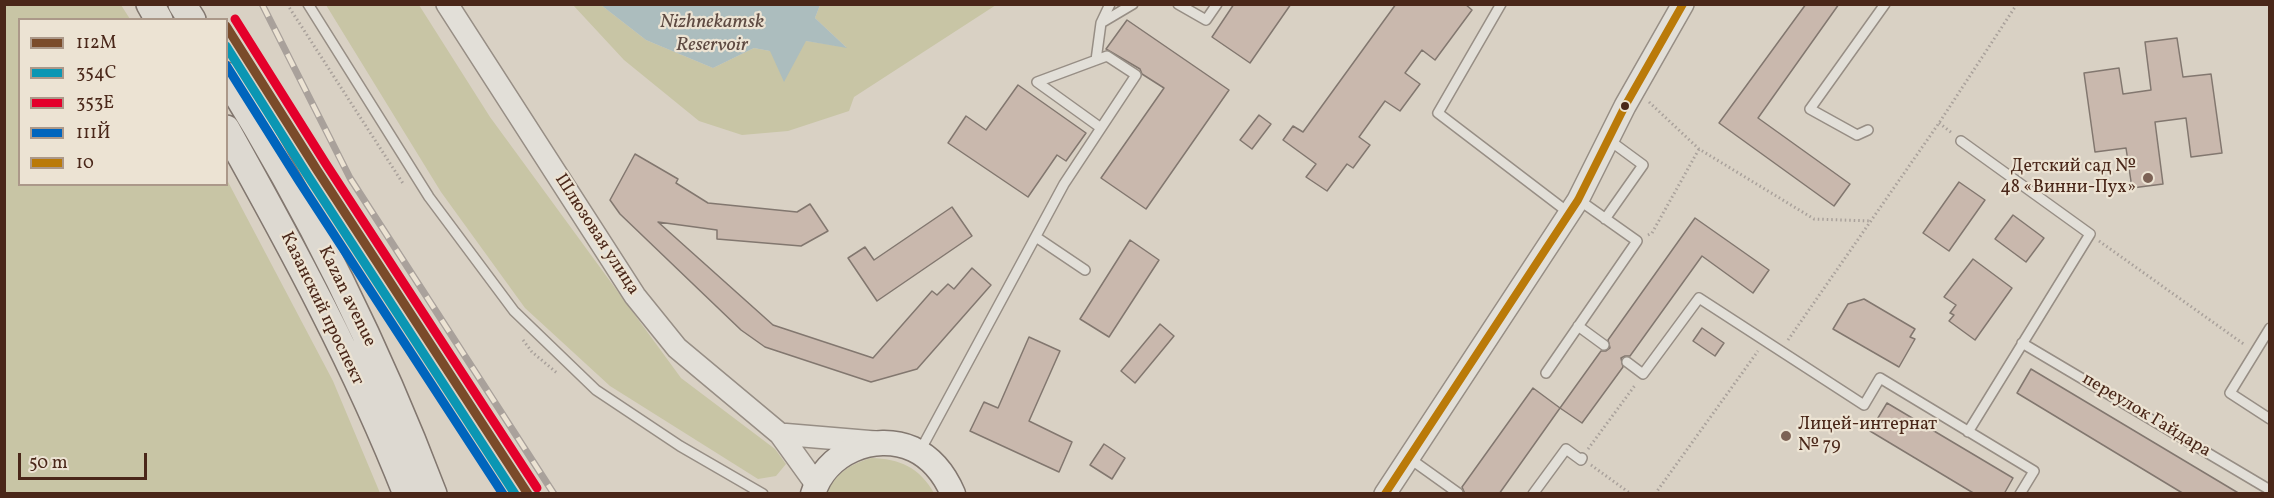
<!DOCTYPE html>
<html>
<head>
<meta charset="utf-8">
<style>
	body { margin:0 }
	#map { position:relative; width:2274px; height:498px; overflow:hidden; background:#d9d1c4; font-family:Vollkorn,serif }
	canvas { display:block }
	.frame { position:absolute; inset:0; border:6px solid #4a2719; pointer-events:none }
	.legend { position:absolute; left:18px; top:18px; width:210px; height:168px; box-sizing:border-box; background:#ece3d3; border:2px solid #ab9889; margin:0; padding:8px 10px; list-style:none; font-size:18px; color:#4a2719 }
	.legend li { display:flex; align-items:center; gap:12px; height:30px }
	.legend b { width:30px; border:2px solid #ab9889 }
	.scale { position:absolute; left:18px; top:453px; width:129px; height:27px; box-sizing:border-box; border:3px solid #4a2719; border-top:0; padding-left:8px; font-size:18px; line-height:21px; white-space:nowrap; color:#4a2719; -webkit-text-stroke:4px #ece3d3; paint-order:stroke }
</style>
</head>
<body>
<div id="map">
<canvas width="2274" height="498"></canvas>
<div class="frame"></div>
<ul class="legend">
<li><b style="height:8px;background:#7a4b2a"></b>112М</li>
<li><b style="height:8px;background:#0b96b3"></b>354С</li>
<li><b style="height:8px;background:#e4002b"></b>353Е</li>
<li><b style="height:8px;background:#0065bd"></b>111Й</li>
<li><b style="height:8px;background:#ba7a09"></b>10</li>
</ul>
<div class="scale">50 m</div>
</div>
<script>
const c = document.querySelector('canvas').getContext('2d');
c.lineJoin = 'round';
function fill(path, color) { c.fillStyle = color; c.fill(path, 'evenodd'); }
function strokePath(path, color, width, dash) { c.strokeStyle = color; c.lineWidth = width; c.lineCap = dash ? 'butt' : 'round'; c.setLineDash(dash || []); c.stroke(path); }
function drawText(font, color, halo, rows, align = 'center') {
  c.font = font + ' Vollkorn,serif'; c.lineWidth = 4.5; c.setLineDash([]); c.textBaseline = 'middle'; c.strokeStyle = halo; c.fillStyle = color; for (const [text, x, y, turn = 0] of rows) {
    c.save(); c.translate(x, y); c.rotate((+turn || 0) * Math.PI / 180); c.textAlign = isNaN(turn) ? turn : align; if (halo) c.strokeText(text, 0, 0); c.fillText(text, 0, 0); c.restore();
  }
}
fill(new Path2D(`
	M 4,5 L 121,5 L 130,19 L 20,20 L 20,184 L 226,184 L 227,180 L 333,381 L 380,493 L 5,493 Z
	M 326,5 L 419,5 L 490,117 L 681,378 L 775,449 L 786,464 L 776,476 L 758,479 L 610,386 L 525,308 L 441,192 Z
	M 573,5 L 601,5 L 646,40 L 713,68 L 754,48 L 770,51 L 806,41 L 846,47 L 815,18 L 820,5 L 996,5 L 854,97 L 849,111 L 788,131 L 742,135 L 699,121 L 624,60 Z
	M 871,458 C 900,459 919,467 934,493 L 824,494 C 838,473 846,466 871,458 Z`), '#c8c5a5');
fill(new Path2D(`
	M 601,5 L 820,5 L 815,18 L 847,48 L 806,41 L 784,82 L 770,51 L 754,48 L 713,68 L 646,40 Z`), '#acbdbe');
const building = new Path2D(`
	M 1234,4 L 1291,4 L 1250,63 L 1212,37 Z
	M 1396,4 L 1465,4 L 1472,10 L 1435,60 L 1422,50 L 1405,73 L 1420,84 L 1400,111 L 1385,101 L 1359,137 L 1370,145 L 1353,168 L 1347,164 L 1327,191 L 1306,177 L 1316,164 L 1283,140 L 1293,126 L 1303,132 Z
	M 1806,4 L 1839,4 L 1758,118 L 1850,184 L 1834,206 L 1719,123 Z
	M 1127,20 L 1229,90 L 1146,209 L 1101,178 L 1164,88 L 1142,74 L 1140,69 L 1106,49 Z
	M 2177,38 L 2183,77 L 2211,74 L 2222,153 L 2191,157 L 2186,118 L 2155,122 L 2163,184 L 2132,188 L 2126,148 L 2095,152 L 2084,73 L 2119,68 L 2123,94 L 2151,90 L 2145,42 Z
	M 1018,85 L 1086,133 L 1066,161 L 1057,155 L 1028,197 L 948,143 L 966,116 L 986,130 Z
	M 1259,115 L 1271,124 L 1252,149 L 1240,140 Z
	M 635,154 L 678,179 L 676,183 L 708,203 L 797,212 L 810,204 L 828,231 L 801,246 L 717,239 L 717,230 L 658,222 L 773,325 L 873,358 L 932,291 L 937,295 L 948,284 L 954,289 L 972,268 L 991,285 L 917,369 L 871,382 L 765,347 L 741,330 L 620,214 L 610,200 Z
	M 1959,182 L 1985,200 L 1949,251 L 1923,233 Z
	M 952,207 L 972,236 L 877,301 L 848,258 L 865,247 L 874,260 Z
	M 2013,215 L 2044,238 L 2026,262 L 1995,239 Z
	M 1695,218 L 1769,270 L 1753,293 L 1702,256 L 1630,356 L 1625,356 L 1621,358 L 1623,367 L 1582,423 L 1560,408 L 1601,351 L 1606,351 L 1610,348 L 1608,340 Z
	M 1130,240 L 1159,260 L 1109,337 L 1080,319 Z
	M 1973,259 L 2012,288 L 1975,340 L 1949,321 L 1954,315 L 1950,313 L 1956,305 L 1944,297 Z
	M 1864,299 L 1915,329 L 1910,337 L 1915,339 L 1899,367 L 1833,329 L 1848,304 Z
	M 1160,324 L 1174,336 L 1135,383 L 1121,371 Z
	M 1702,328 L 1724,343 L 1715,356 L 1693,341 Z
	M 1029,337 L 1060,351 L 1029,421 L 1072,442 L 1059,472 L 970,431 L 984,402 L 998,408 Z
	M 2031,369 L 2240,494 L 2184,494 L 2017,393 Z
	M 1533,388 L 1560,408 L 1499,494 L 1465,494 L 1462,487 Z
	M 1887,403 L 2013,478 L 2004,494 L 1975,494 L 1870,431 Z
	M 1104,444 L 1125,458 L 1112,479 L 1090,465 Z`);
fill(building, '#c9b8ad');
strokePath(building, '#82776f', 1.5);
const service = new Path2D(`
	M 308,4 L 429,197 L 514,311 L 596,390 L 680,446 L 763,494
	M 1178,4 L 1206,20 L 1217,4
	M 1501,4 L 1438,113 L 1569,213
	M 1101,23 L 1110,4
	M 1096,60 L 1101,23 L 1133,4
	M 1868,130 L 1857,135 L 1810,109 L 1885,4
	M 1961,141 L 2090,234 L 1968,432
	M 1605,219 L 1643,165 L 1609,140
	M 1036,237 L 1085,270
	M 1578,326 L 1604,345
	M 2270,328 L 2230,393 L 2270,419
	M 2022,343 L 2270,490
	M 1627,362 L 1643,374 L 1699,298 L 1864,405 L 1880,378 L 2034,471 L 2020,494
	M 1546,373 L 1637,241 L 1579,200
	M 920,451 L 1064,184 L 1136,75 L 1107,56 L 1037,82 L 1101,128
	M 1409,458 L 1458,493
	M 1533,494 L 1566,449 L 1581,460 L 1582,458`);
const tertiary = new Path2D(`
	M 447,4 L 635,296 L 677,348 L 780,434 L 816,484
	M 780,434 L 875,442
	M 1385,494 L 1578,200 L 1625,106 L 1683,4`);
const secondary = new Path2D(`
	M 813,494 C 825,453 874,432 913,449 C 932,458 945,475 953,494`);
const primary = new Path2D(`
	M 150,4 L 159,20
	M 182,4 L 192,20
	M 226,76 C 308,208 378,349 433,494
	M 226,129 C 292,247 357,367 407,494`);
strokePath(service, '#978e85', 12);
strokePath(tertiary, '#978e85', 24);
strokePath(secondary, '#82776f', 27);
strokePath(primary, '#82776f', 30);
strokePath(new Path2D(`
	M 229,4 L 231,4
	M 287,4 L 404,185
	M 1649,102 L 1699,149 L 1814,219 L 1871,221
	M 1939,123 L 1952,133
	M 1648,235 L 1652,233 L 1699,149
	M 2099,241 L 2245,345
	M 523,340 L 532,352 L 557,373
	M 1788,340 L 1939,123 L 2017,4
	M 1588,449 L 1636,384
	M 1591,465 L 1631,494
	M 1655,494 L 1758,351`), '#a9a19b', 3, [1.5, 3]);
strokePath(service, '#e2dfd8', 9);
strokePath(tertiary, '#e2dfd8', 21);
strokePath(secondary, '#e2dfd8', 24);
strokePath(primary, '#ddd9d1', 27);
const rail = new Path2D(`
	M 262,4 L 350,178 L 554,494`);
strokePath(rail, '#a9a19b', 7);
strokePath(rail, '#ece3d3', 4.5, [14]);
strokePath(new Path2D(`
	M 1385,494 L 1578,200 L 1625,106 L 1683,4`), '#ba7a09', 8);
strokePath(new Path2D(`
	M 226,26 L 317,170 L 528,494`), '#7a4b2a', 9);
strokePath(new Path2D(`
	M 226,46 L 308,176 L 515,494`), '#0b96b3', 9);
strokePath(new Path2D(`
	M 235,19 L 326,164 L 537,488`), '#e4002b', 9);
strokePath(new Path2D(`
	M 226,65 L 299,181 L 503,494`), '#0065bd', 9);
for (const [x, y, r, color] of [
	[1625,106,5,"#4a2719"],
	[2148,178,6,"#7c6255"],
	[1786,436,6,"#7c6255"]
]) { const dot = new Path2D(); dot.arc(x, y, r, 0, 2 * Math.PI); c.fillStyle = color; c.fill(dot); strokePath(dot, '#ece3d3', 2); }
drawText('18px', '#4a2719', '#ece3d3', [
	["Детский сад №",2136,168],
	["48 «Винни-Пух»",2136,189],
	["Лицей-интернат",1798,426,"left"],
	["№ 79",1798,447,"left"]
], 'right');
drawText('18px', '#4a2719', '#ece3d3', [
	["Шлюзовая улица",596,235,57],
	["Kazan avenue",346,297,64],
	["Казанский проспект",321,309,64],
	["переулок Гайдара",2146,416,31]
]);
drawText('italic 20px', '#5e4a42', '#ece3d3', [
	["Nizhnekamsk",712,23],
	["Reservoir",712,46]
]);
</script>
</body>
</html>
